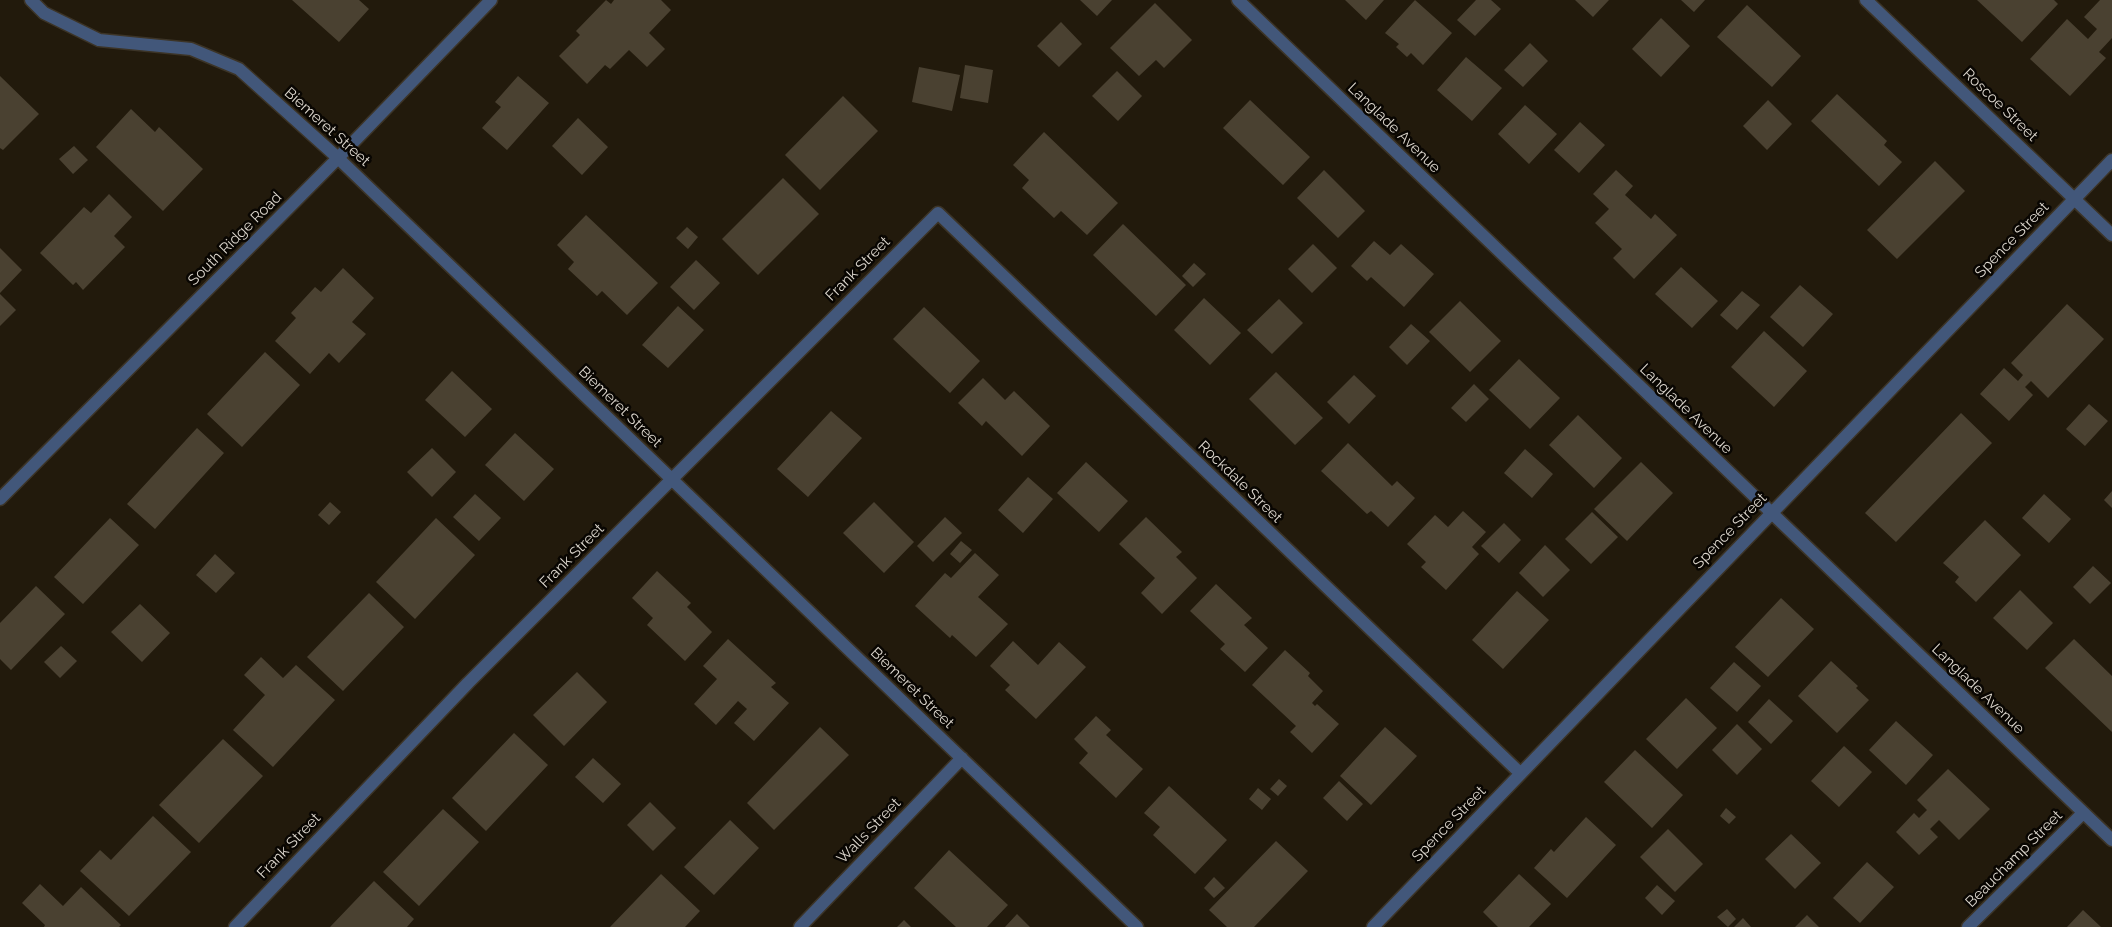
<!DOCTYPE html>
<html>
<head>
<meta charset="utf-8">
<style>
	body { margin:0 }
	canvas { display:block; background:#221a0c }
</style>
</head>
<body>
<canvas width="2112" height="927"></canvas>
<script>
const c = document.querySelector('canvas').getContext('2d');
c.lineJoin = 'round';
function fill(path, color) { c.fillStyle = color; c.fill(path, 'evenodd'); }
function strokePath(path, color, width, dash) { c.strokeStyle = color; c.lineWidth = width; c.lineCap = dash ? 'butt' : 'round'; c.setLineDash(dash || []); c.stroke(path); }
function drawText(font, color, halo, rows, align = 'center') {
  c.font = font + ' Raleway,sans-serif'; c.lineWidth = 5; c.setLineDash([]); c.textBaseline = 'middle'; c.strokeStyle = halo; c.fillStyle = color; for (const [text, x, y, turn = 0] of rows) {
    c.save(); c.translate(x, y); c.rotate((+turn || 0) * Math.PI / 180); c.textAlign = isNaN(turn) ? turn : align; if (halo) c.strokeText(text, 0, 0); c.fillText(text, 0, 0); c.restore();
  }
}
fill(new Path2D(`
	M 292,0 L 359,0 L 369,9 L 339,42 Z
	M 606,0 L 611,4 L 614,0 L 661,0 L 671,10 L 649,33 L 665,49 L 647,67 L 629,50 L 610,69 L 605,65 L 587,84 L 559,56 L 580,35 L 576,31 Z
	M 1080,0 L 1112,0 L 1097,16 Z
	M 1345,0 L 1384,0 L 1366,20 Z
	M 1415,0 L 1452,33 L 1423,65 L 1411,53 L 1407,57 L 1396,47 L 1399,44 L 1385,33 Z
	M 1476,0 L 1491,0 L 1501,9 L 1475,36 L 1457,20 Z
	M 1575,0 L 1609,0 L 1593,17 Z
	M 1681,0 L 1705,0 L 1694,12 Z
	M 1977,0 L 2054,0 L 2058,4 L 2022,42 Z
	M 2100,0 L 2112,0 L 2112,38 L 2099,52 L 2106,58 L 2070,96 L 2030,59 L 2067,19 L 2088,39 L 2097,29 L 2084,17 Z
	M 1155,3 L 1192,40 L 1164,68 L 1156,60 L 1139,76 L 1110,48 Z
	M 1747,5 L 1801,56 L 1772,87 L 1717,37 Z
	M 1661,18 L 1690,46 L 1661,77 L 1632,49 Z
	M 1061,22 L 1082,44 L 1059,67 L 1037,46 Z
	M 1530,43 L 1548,61 L 1523,87 L 1504,70 Z
	M 1466,57 L 1502,88 L 1472,121 L 1437,90 Z
	M 965,65 L 993,70 L 988,103 L 960,98 Z
	M 919,67 L 960,75 L 952,111 L 912,102 Z
	M 1117,71 L 1142,96 L 1118,121 L 1092,96 Z
	M 0,76 L 39,114 L 3,150 L 0,148 Z
	M 518,76 L 549,103 L 507,150 L 482,128 L 501,107 L 495,102 Z
	M 1837,94 L 1887,141 L 1884,145 L 1902,162 L 1879,186 L 1811,121 Z
	M 843,96 L 878,131 L 820,190 L 785,155 Z
	M 1250,100 L 1310,157 L 1283,185 L 1223,128 Z
	M 1768,100 L 1792,124 L 1767,150 L 1743,126 Z
	M 1525,105 L 1557,134 L 1529,164 L 1498,134 Z
	M 131,109 L 155,132 L 159,127 L 203,169 L 163,211 L 96,147 Z
	M 578,118 L 608,147 L 582,175 L 552,146 Z
	M 1580,122 L 1605,145 L 1579,173 L 1554,150 Z
	M 1044,132 L 1118,203 L 1087,235 L 1061,211 L 1054,218 L 1022,188 L 1029,180 L 1013,165 Z
	M 74,146 L 88,160 L 73,174 L 59,159 Z
	M 1935,161 L 1965,191 L 1897,259 L 1867,230 Z
	M 1324,170 L 1365,211 L 1338,238 L 1297,198 Z
	M 1616,170 L 1633,186 L 1625,195 L 1651,219 L 1655,214 L 1677,235 L 1634,279 L 1613,258 L 1622,249 L 1595,223 L 1609,209 L 1593,194 Z
	M 783,178 L 819,214 L 758,275 L 722,239 Z
	M 109,194 L 132,217 L 114,236 L 125,247 L 83,290 L 76,282 L 73,285 L 40,253 L 84,207 L 91,213 Z
	M 586,215 L 658,283 L 627,315 L 602,291 L 597,296 L 568,269 L 574,262 L 557,245 Z
	M 1123,224 L 1186,285 L 1156,316 L 1093,255 Z
	M 687,227 L 698,237 L 688,249 L 676,238 Z
	M 1374,241 L 1390,255 L 1401,244 L 1434,274 L 1404,307 L 1371,277 L 1367,281 L 1351,266 Z
	M 1313,244 L 1337,268 L 1312,293 L 1288,269 Z
	M 0,248 L 22,270 L 0,293 Z
	M 696,260 L 720,283 L 694,310 L 670,287 Z
	M 1194,263 L 1206,274 L 1193,287 L 1182,276 Z
	M 1681,267 L 1718,301 L 1692,328 L 1655,294 Z
	M 343,268 L 374,298 L 352,322 L 366,334 L 339,363 L 329,353 L 310,374 L 275,341 L 296,318 L 291,313 L 315,287 L 321,292 Z
	M 1800,285 L 1833,314 L 1803,347 L 1770,317 Z
	M 1742,291 L 1760,305 L 1737,330 L 1720,315 Z
	M 0,294 L 16,310 L 0,326 Z
	M 1204,298 L 1241,333 L 1210,365 L 1174,330 Z
	M 1279,299 L 1303,323 L 1272,354 L 1247,330 Z
	M 1460,301 L 1501,341 L 1470,372 L 1429,332 Z
	M 2067,304 L 2104,339 L 2048,398 L 2031,381 L 2025,387 L 2033,395 L 2009,421 L 1980,394 L 2004,368 L 2018,381 L 2023,375 L 2011,363 Z
	M 678,306 L 704,330 L 668,368 L 642,345 Z
	M 924,307 L 980,361 L 950,393 L 893,339 Z
	M 1411,324 L 1430,341 L 1407,365 L 1389,347 Z
	M 1764,331 L 1807,371 L 1774,407 L 1731,367 Z
	M 265,352 L 300,385 L 242,447 L 207,414 Z
	M 1519,359 L 1560,398 L 1530,429 L 1489,390 Z
	M 452,371 L 492,409 L 465,437 L 425,400 Z
	M 1276,372 L 1323,418 L 1295,445 L 1249,399 Z
	M 1354,375 L 1376,396 L 1349,424 L 1327,402 Z
	M 983,378 L 1005,400 L 1014,391 L 1050,426 L 1022,456 L 986,421 L 982,426 L 958,403 Z
	M 1474,384 L 1489,399 L 1466,422 L 1451,408 Z
	M 2089,404 L 2108,421 L 2085,446 L 2066,429 Z
	M 831,411 L 862,438 L 808,497 L 777,469 Z
	M 1961,413 L 1992,443 L 1896,542 L 1865,513 Z
	M 1578,415 L 1622,458 L 1594,488 L 1549,445 Z
	M 197,428 L 224,453 L 155,529 L 127,504 Z
	M 515,433 L 554,469 L 524,501 L 485,465 Z
	M 1348,443 L 1392,486 L 1397,481 L 1415,498 L 1388,527 L 1371,511 L 1367,514 L 1321,471 Z
	M 432,448 L 456,472 L 432,497 L 407,472 Z
	M 1525,449 L 1553,474 L 1532,498 L 1504,473 Z
	M 1086,462 L 1128,501 L 1099,532 L 1057,493 Z
	M 1641,462 L 1673,493 L 1627,541 L 1594,509 Z
	M 1028,477 L 1053,499 L 1023,533 L 998,510 Z
	M 2112,491 L 2112,508 L 2104,500 Z
	M 475,494 L 501,518 L 479,541 L 453,517 Z
	M 2044,494 L 2071,519 L 2049,543 L 2022,518 Z
	M 330,502 L 341,512 L 329,525 L 318,515 Z
	M 874,502 L 914,542 L 884,573 L 843,533 Z
	M 1463,511 L 1486,532 L 1472,547 L 1479,554 L 1446,590 L 1421,567 L 1426,562 L 1407,544 L 1435,515 L 1448,527 Z
	M 1592,512 L 1618,537 L 1591,564 L 1565,539 Z
	M 945,517 L 962,533 L 933,562 L 917,546 Z
	M 1146,517 L 1182,552 L 1176,557 L 1197,578 L 1162,614 L 1141,593 L 1155,578 L 1119,544 Z
	M 110,518 L 139,545 L 83,604 L 54,577 Z
	M 436,518 L 475,555 L 415,619 L 376,582 Z
	M 1985,520 L 2021,555 L 1976,602 L 1955,582 L 1959,577 L 1943,563 Z
	M 1504,523 L 1521,540 L 1499,563 L 1481,546 Z
	M 961,541 L 972,550 L 960,563 L 950,554 Z
	M 1545,545 L 1570,570 L 1543,597 L 1519,573 Z
	M 975,553 L 999,575 L 978,597 L 1008,624 L 976,657 L 952,635 L 950,638 L 915,606 L 945,573 L 951,578 Z
	M 215,554 L 235,573 L 216,593 L 196,575 Z
	M 2093,566 L 2111,583 L 2090,604 L 2073,587 Z
	M 657,571 L 691,603 L 687,607 L 712,632 L 685,661 L 647,625 L 653,618 L 632,598 Z
	M 1216,584 L 1252,618 L 1244,625 L 1268,648 L 1245,672 L 1220,649 L 1225,644 L 1190,611 Z
	M 36,586 L 65,614 L 11,670 L 0,659 L 0,623 Z
	M 2020,590 L 2053,623 L 2027,650 L 1993,618 Z
	M 1517,591 L 1549,620 L 1503,669 L 1472,640 Z
	M 369,593 L 404,627 L 343,691 L 307,657 Z
	M 1781,598 L 1814,629 L 1768,677 L 1735,647 Z
	M 140,604 L 170,633 L 142,662 L 111,632 Z
	M 728,639 L 776,683 L 771,687 L 789,703 L 754,741 L 734,723 L 747,709 L 738,701 L 716,725 L 694,704 L 717,679 L 703,666 Z
	M 2074,639 L 2112,676 L 2112,732 L 2045,668 Z
	M 1013,641 L 1038,665 L 1059,642 L 1086,667 L 1036,719 L 1005,690 L 1010,685 L 990,666 Z
	M 61,646 L 77,661 L 60,678 L 44,662 Z
	M 1285,650 L 1310,673 L 1308,676 L 1323,691 L 1312,703 L 1315,706 L 1317,704 L 1339,724 L 1312,753 L 1290,732 L 1296,726 L 1252,685 Z
	M 261,657 L 283,678 L 296,665 L 335,700 L 273,767 L 233,730 L 265,695 L 244,675 Z
	M 1831,661 L 1858,686 L 1856,688 L 1869,700 L 1837,733 L 1798,696 Z
	M 1734,662 L 1761,686 L 1737,712 L 1710,688 Z
	M 577,672 L 607,702 L 564,746 L 533,715 Z
	M 1686,698 L 1717,728 L 1677,769 L 1646,739 Z
	M 1769,699 L 1793,721 L 1771,744 L 1748,722 Z
	M 1096,716 L 1111,730 L 1106,735 L 1143,769 L 1116,798 L 1079,763 L 1088,753 L 1074,739 Z
	M 1896,721 L 1933,755 L 1906,785 L 1869,750 Z
	M 1737,724 L 1762,749 L 1737,775 L 1712,750 Z
	M 820,727 L 849,755 L 774,830 L 747,803 Z
	M 1385,727 L 1417,756 L 1371,805 L 1340,776 Z
	M 514,733 L 548,765 L 486,831 L 452,798 Z
	M 223,739 L 263,776 L 199,843 L 159,805 Z
	M 1844,746 L 1872,772 L 1839,807 L 1811,781 Z
	M 1635,750 L 1683,795 L 1652,828 L 1604,782 Z
	M 593,758 L 621,784 L 603,803 L 575,777 Z
	M 1948,769 L 1990,809 L 1959,840 L 1939,820 L 1930,829 L 1938,837 L 1919,855 L 1896,832 L 1914,813 L 1919,818 L 1927,810 L 1917,800 Z
	M 1279,779 L 1287,786 L 1278,796 L 1270,789 Z
	M 1339,781 L 1363,804 L 1347,821 L 1323,798 Z
	M 1169,786 L 1227,840 L 1195,874 L 1153,835 L 1160,827 L 1144,813 Z
	M 1258,788 L 1271,799 L 1262,810 L 1249,799 Z
	M 650,802 L 676,828 L 653,851 L 627,825 Z
	M 1726,808 L 1736,817 L 1729,824 L 1720,816 Z
	M 443,809 L 479,842 L 419,906 L 383,872 Z
	M 153,816 L 191,852 L 129,916 L 80,871 L 100,850 L 111,860 Z
	M 1586,817 L 1616,845 L 1567,898 L 1534,868 L 1551,849 L 1554,852 Z
	M 730,820 L 759,848 L 714,895 L 684,867 Z
	M 1668,829 L 1703,864 L 1675,892 L 1640,857 Z
	M 1791,834 L 1821,863 L 1795,889 L 1765,859 Z
	M 1276,841 L 1308,871 L 1254,927 L 1227,927 L 1209,910 Z
	M 949,850 L 1008,905 L 987,927 L 956,927 L 914,888 Z
	M 1867,862 L 1894,887 L 1860,923 L 1833,898 Z
	M 661,874 L 700,911 L 685,927 L 610,927 Z
	M 1519,874 L 1551,904 L 1529,927 L 1498,927 L 1483,912 Z
	M 1214,877 L 1225,888 L 1214,898 L 1204,888 Z
	M 374,881 L 414,919 L 407,927 L 330,927 Z
	M 40,884 L 63,906 L 81,887 L 121,925 L 119,927 L 44,927 L 45,925 L 22,903 Z
	M 1657,885 L 1675,901 L 1662,915 L 1645,898 Z
	M 1727,909 L 1736,919 L 1728,927 L 1717,917 Z
	M 2083,910 L 2101,927 L 2067,927 Z
	M 1017,914 L 1030,927 L 1005,927 Z
	M 1807,915 L 1819,927 L 1795,927 Z
	M 1743,918 L 1751,927 L 1734,927 Z
	M 904,920 L 911,927 L 897,927 Z`), '#4a4131');
const minor = new Path2D(`
	M 31,0 L 44,13 L 99,40 L 191,49 L 239,69 L 338,158 L 1137,927
	M 1238,0 L 2112,840
	M 1866,0 L 2112,235
	M 0,499 L 338,158 L 491,0
	M 235,927 L 468,683 L 938,213 L 1520,773
	M 800,927 L 962,758
	M 1373,927 L 2112,160
	M 1968,927 L 2083,813`);
strokePath(minor, '#3c3427', 15);
strokePath(minor, '#42577a', 12);
drawText('15px', '#dcd6cd', '#090602', [
	["Roscoe Street",2000,105,44],
	["Biemeret Street",327,127,42],
	["Langlade Avenue",1394,128,44],
	["South Ridge Road",235,239,-45],
	["Spence Street",2012,240,-46],
	["Frank Street",858,269,-45],
	["Biemeret Street",620,407,44],
	["Langlade Avenue",1686,409,44],
	["Rockdale Street",1240,482,44],
	["Spence Street",1730,531,-46],
	["Frank Street",572,556,-45],
	["Biemeret Street",912,688,44],
	["Langlade Avenue",1978,689,44],
	["Spence Street",1449,824,-46],
	["Walls Street",869,831,-46],
	["Frank Street",289,846,-46],
	["Beauchamp Street",2014,859,-45]
]);
</script>
</body>
</html>
